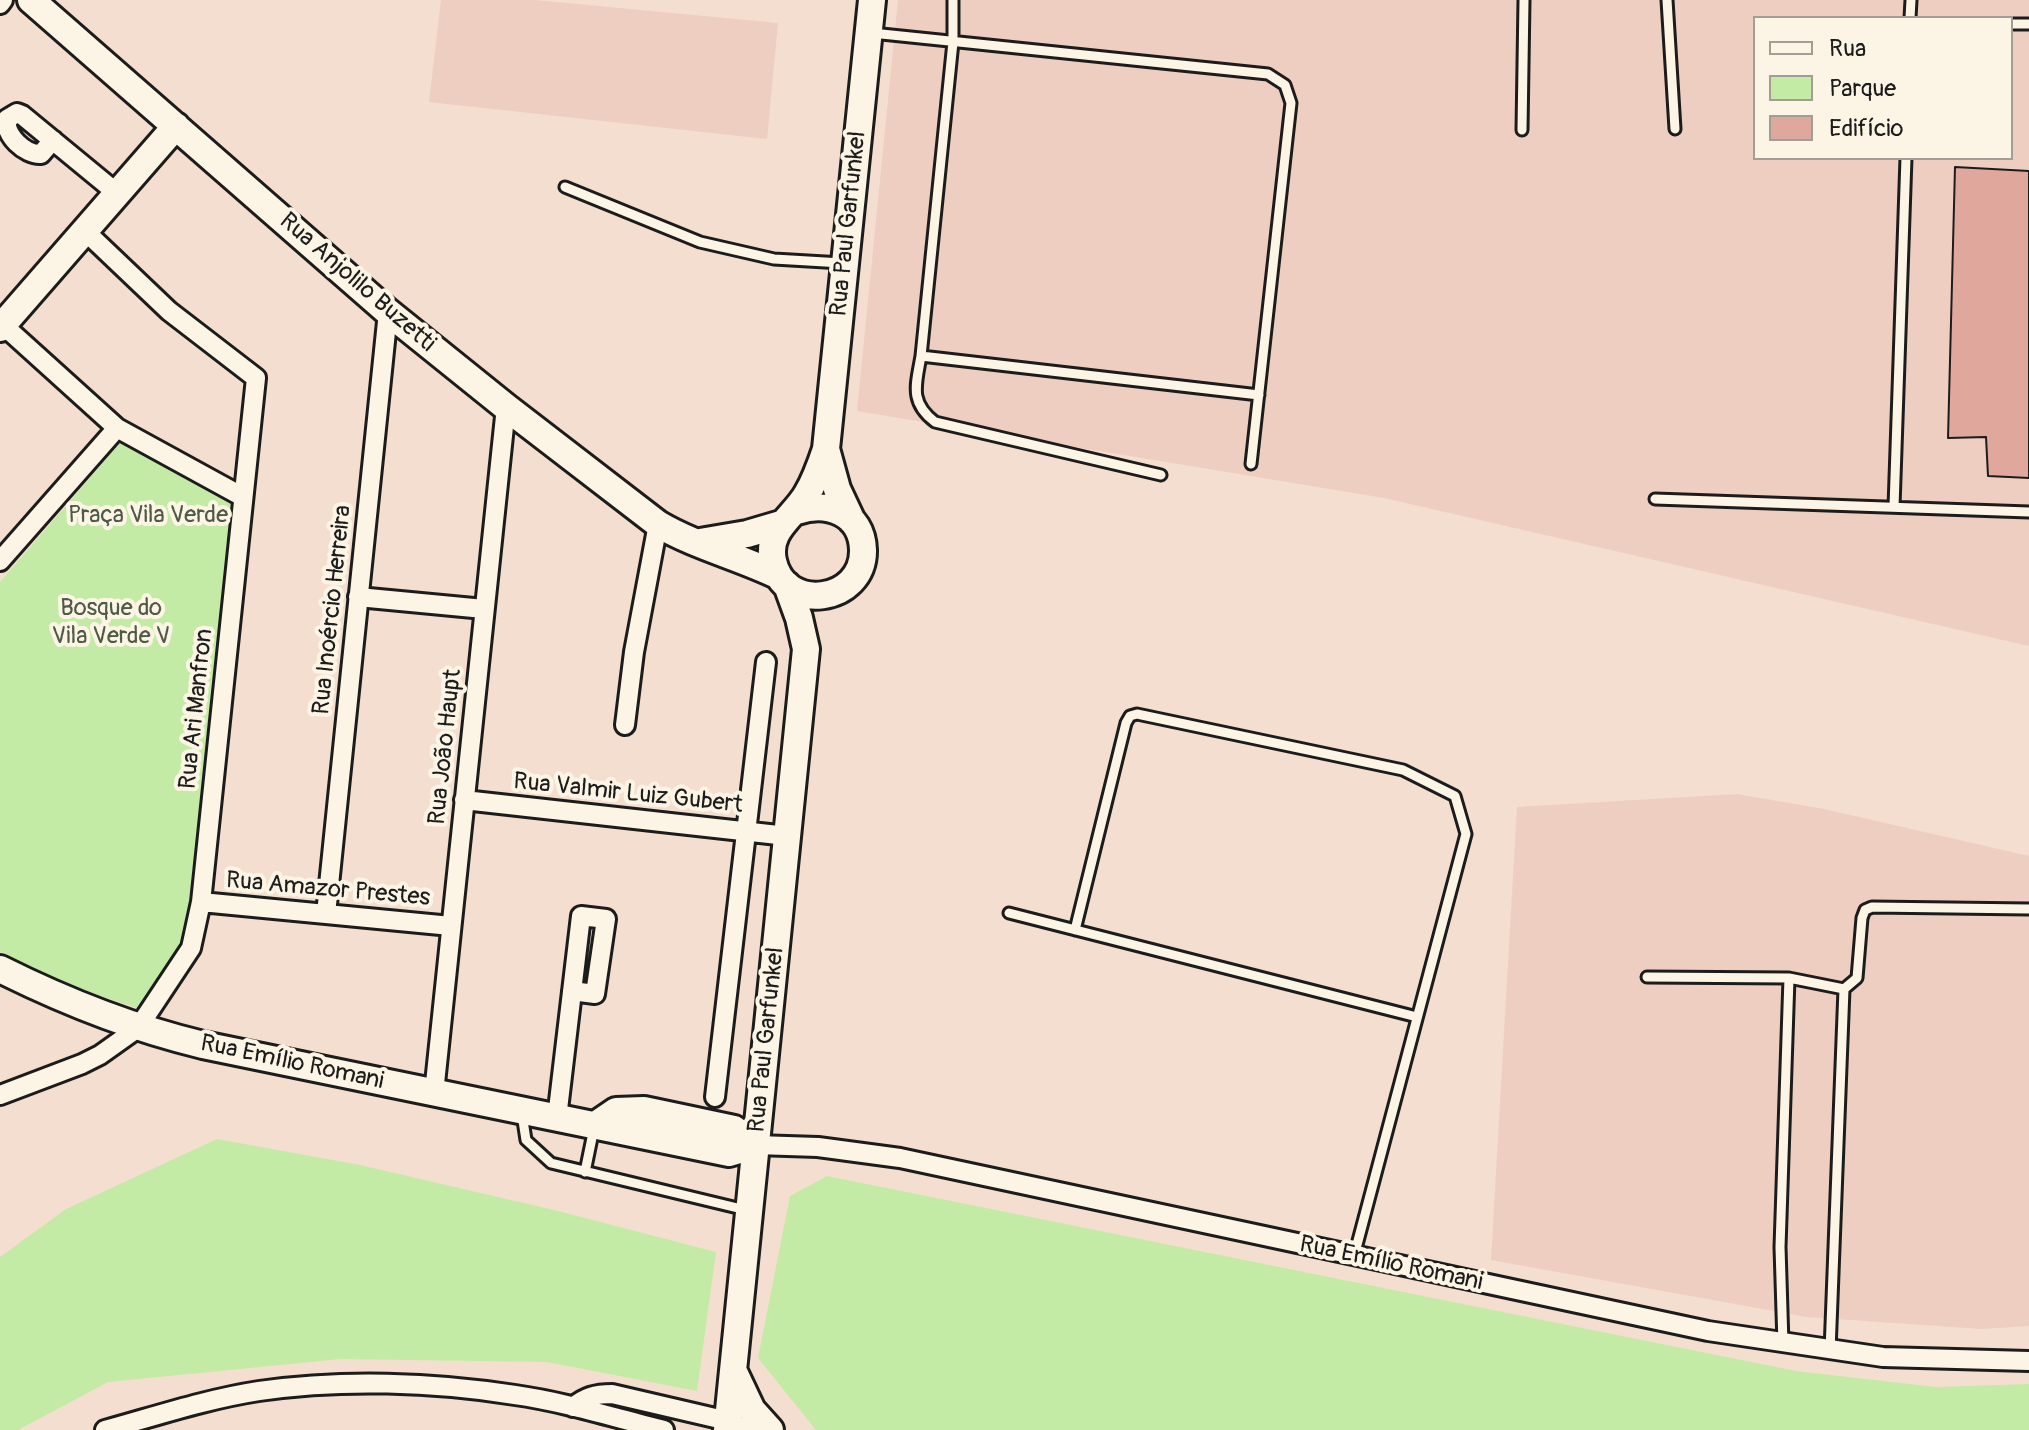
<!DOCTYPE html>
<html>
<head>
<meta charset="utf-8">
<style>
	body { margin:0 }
	#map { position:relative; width:2029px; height:1430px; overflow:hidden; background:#f4decf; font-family:Pangolin,sans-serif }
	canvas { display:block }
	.legend { position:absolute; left:1753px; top:16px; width:260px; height:144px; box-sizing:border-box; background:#fcf5e5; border:2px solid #a29e95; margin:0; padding:10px 14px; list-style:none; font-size:24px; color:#1c1c1c }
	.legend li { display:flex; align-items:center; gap:16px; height:40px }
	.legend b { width:40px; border:2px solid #a29e95 }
</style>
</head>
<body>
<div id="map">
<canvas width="2029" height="1430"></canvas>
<ul class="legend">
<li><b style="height:10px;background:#fcf5e5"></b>Rua</li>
<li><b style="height:22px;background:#c4eba6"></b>Parque</li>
<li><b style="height:22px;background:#e0a79d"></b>Edifício</li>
</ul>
</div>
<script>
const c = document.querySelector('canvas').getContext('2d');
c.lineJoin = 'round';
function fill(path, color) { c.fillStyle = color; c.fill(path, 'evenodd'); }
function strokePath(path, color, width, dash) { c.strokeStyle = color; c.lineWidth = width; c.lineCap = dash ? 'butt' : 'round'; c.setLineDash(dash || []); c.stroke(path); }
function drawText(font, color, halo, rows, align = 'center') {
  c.font = font + ' Pangolin,sans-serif'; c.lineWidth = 8; c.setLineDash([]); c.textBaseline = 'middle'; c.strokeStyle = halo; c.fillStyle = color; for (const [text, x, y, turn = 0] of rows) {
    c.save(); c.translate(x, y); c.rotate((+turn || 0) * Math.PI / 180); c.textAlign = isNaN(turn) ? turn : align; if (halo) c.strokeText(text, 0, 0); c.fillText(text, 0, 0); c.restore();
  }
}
fill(new Path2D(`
	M 441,0 L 535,0 L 778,23 L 767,139 L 429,102 Z
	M 898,0 L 2029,0 L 2029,646 L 1384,498 L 857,411 ZM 1755,18 L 2011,18 L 2011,158 L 1755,158 Z
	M 1737,794 L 1824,809 L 2029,856 L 2029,1326 L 1981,1329 L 1807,1317 L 1491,1260 L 1517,807 Z`), '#eecec0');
fill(new Path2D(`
	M 120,443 L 232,505 L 225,596 L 186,928 L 171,965 L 137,1008 C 90,993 43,977 0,952 L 0,582 Z
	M 217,1139 L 360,1165 L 554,1210 L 716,1252 L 697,1391 L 547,1362 L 341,1359 L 108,1382 L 18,1430 L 0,1430 L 0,1257 L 66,1209 Z
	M 827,1176 L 1796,1371 L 1936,1387 L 2029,1384 L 2029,1430 L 816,1430 L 758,1358 L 790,1196 Z`), '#c4eba6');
const building = new Path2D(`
	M 1955,167 L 2029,171 L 2029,478 L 1988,476 L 1986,437 L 1948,438 Z`);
fill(building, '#e0a79d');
strokePath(building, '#1c1c1c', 2);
const lane = new Path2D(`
	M 953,0 L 953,42 L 921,356 L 1259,395
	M 1667,0 L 1675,129
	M 1910,18 L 1911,0
	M 2011,24 L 2029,24
	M 872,33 L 1268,74 L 1285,85 L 1291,103 L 1251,464
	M 1522,130 L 1524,0
	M 565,187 L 700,242 L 774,259 L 842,263
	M 921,356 C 916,385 909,402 935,422 L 1161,475
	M 1655,499 L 2029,512
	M 1894,507 L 1906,158
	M 1009,913 L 1417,1017
	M 1075,930 L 1126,723 L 1130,716 L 1137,714 L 1403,770 L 1455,796 L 1466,834 L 1354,1256
	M 1647,977 L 1789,978 L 1780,1247 L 1783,1344
	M 1789,978 L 1844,989 L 1830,1351
	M 1844,989 L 1857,978 L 1862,918 L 1865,910 L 1872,907 L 2029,909
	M 522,1114 L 526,1140 L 551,1163 L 746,1210
	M 585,1172 L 594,1128`);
const street = new Path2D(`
	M 0,4 L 3,0
	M 53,140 L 41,154 C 25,155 4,135 7,119 L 17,113 L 22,115 L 118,194
	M 3,325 L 117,428 L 243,497
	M 0,561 L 117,428
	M 358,597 L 484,609
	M 625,725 L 634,652 L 658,524
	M 464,800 L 787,836
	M 201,902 L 451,926
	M 326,914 L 388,312
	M 434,1093 L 506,407
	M 0,1095 L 82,1064 L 100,1055 L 138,1028 L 191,948 L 201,902 L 256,378 L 169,311 L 85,231
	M 715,1097 L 766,662
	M 557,1118 L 581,916 L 606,919 L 595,994 L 572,991
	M 756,1145 L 818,1147 L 900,1158 L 1708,1331 L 1883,1357 L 2029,1361
	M 573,1407 C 585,1397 595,1394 612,1394 L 728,1421 L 746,1430
	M 105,1430 C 156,1416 207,1399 259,1391 C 342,1379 433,1382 515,1395 C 565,1402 615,1418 664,1430`);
const secondary = new Path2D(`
	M 31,0 L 388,312 L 506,407 L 658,524 C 695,546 740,557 779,576
	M 0,328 L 176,126
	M 826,449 L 837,489 L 852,521
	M 797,511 C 827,501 862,512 863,550 C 864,603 784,614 773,561 C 766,530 794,517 807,494 C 816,479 821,464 826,449 L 872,0
	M 700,542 L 747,534 L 781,524
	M 0,969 C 66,1002 132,1028 203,1045 L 729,1153 L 756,1145
	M 594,1126 L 616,1111 L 644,1110 L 734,1129 L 756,1145
	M 735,1374 L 752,1410 L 770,1430
	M 727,1430 L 806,649 L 799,618 L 787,585`);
strokePath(lane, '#1c1c1c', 15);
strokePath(street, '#1c1c1c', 24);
strokePath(secondary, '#1c1c1c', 32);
strokePath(lane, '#fcf5e5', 9);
strokePath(street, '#fcf5e5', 18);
strokePath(secondary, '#fcf5e5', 26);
drawText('24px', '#1c1c1c', '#fcf5e5', [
	["Rua Paul Garfunkel",849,224,-84],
	["Rua Anjolilo Buzetti",357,283,41],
	["Rua Inoércio Herreira",333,610,-84],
	["Rua Ari Manfron",197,709,-84],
	["Rua João Haupt",446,747,-84],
	["Rua Valmir Luiz Gubert",628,794,6],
	["Rua Amazor Prestes",328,890,5],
	["Rua Paul Garfunkel",767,1040,-84],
	["Rua Emílio Romani",292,1063,12],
	["Rua Emílio Romani",1391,1264,12]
]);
drawText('24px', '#4e5a45', '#fcf5e5', [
	["Praça Vila Verde",148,516],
	["Bosque do",111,609],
	["Vila Verde V",111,637]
]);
</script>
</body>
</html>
